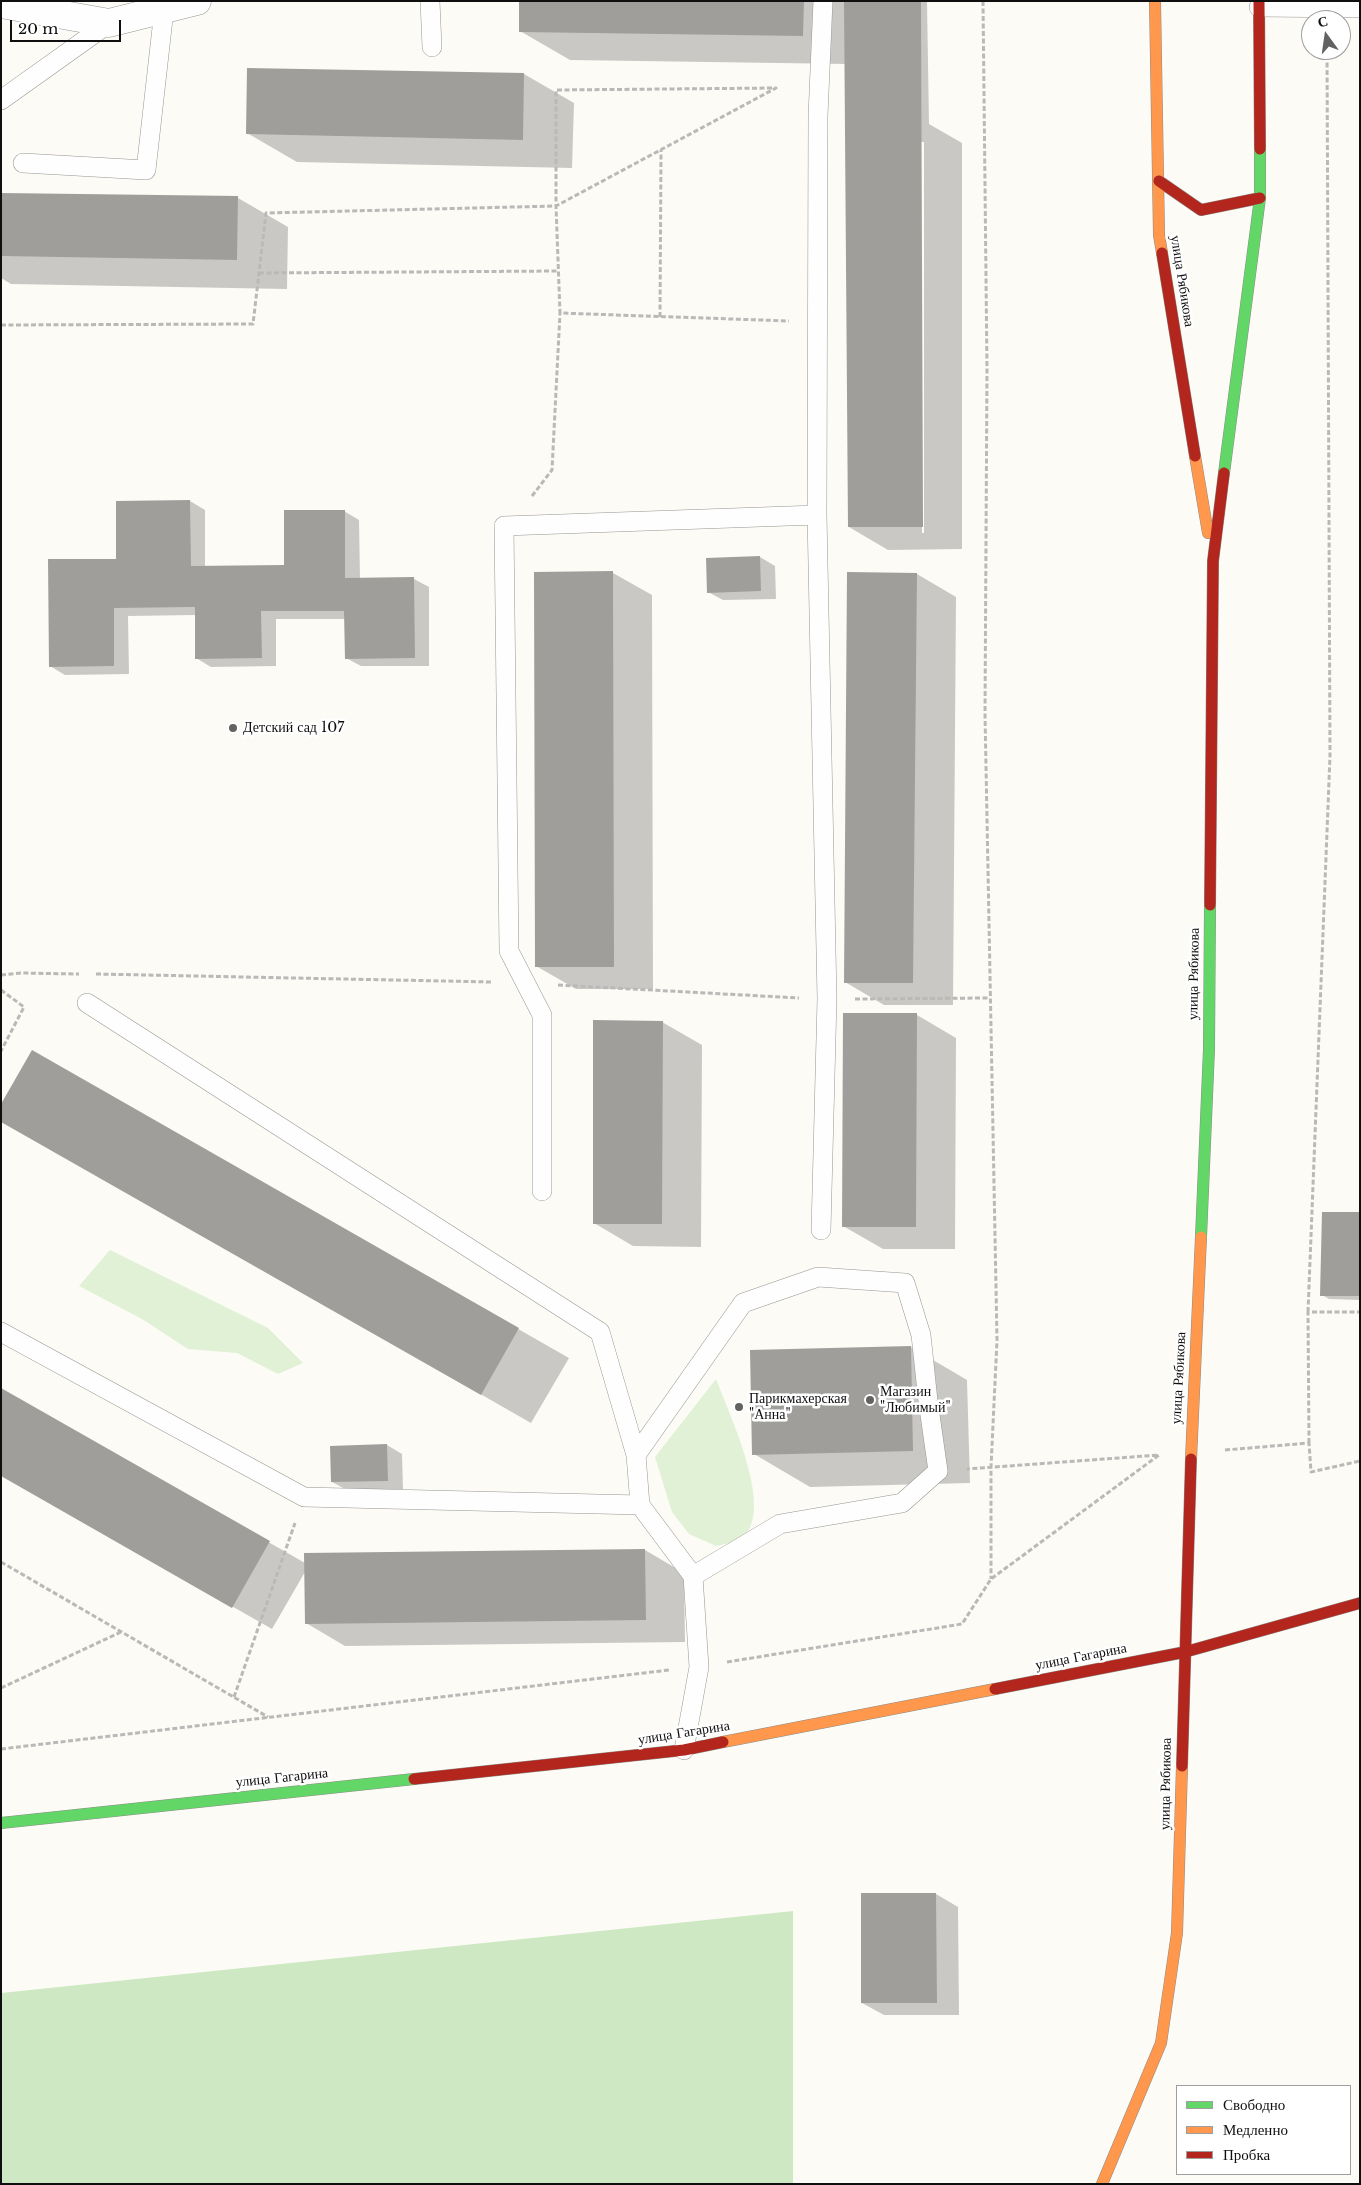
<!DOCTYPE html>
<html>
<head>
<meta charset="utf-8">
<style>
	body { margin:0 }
	#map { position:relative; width:1361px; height:2185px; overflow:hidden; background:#fcfbf5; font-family:"Libre Baskerville",serif }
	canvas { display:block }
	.frame { position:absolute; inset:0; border:2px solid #0f0f0f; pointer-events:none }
	.legend { position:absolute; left:1176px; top:2085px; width:175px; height:90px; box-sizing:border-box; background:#fff; border:1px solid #9f9f9f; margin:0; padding:6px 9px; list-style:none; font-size:15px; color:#0f0f0f }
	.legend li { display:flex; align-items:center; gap:10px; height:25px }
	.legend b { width:25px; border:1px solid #9f9f9f }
	.north { position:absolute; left:1301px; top:10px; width:50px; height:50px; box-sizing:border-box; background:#fff; border:1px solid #9f9f9f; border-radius:50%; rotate:346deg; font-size:14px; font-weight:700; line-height:20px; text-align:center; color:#0f0f0f }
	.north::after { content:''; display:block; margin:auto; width:18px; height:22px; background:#626260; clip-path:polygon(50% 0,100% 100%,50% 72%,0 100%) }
	.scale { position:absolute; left:10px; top:20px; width:111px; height:22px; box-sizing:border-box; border:2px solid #0f0f0f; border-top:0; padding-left:6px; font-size:15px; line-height:18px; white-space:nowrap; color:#0f0f0f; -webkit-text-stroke:4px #fff; paint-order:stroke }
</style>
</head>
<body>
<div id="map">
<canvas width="1361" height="2185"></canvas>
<div class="frame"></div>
<ul class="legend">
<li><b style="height:6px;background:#63d668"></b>Свободно</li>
<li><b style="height:6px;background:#ff974d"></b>Медленно</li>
<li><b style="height:6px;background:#b3261e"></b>Пробка</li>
</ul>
<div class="north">С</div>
<div class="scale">20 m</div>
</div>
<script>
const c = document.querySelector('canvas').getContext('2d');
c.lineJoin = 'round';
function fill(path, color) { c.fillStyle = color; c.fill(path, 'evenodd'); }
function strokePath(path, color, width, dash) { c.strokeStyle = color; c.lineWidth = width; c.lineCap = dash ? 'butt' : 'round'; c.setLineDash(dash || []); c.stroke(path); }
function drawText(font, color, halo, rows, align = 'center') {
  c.font = font + ' "Libre Baskerville",serif'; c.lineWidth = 5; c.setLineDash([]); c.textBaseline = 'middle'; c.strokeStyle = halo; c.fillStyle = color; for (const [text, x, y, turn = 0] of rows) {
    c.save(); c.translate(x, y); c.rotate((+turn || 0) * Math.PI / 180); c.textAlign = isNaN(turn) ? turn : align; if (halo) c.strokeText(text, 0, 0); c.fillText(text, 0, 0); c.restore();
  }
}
fill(new Path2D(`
	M 110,1250 L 268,1328 L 303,1363 L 278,1374 L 237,1353 L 188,1349 L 142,1319 L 79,1286 Z
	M 716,1379 C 729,1414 773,1505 745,1535 C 739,1541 725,1544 716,1546 L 689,1534 L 672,1512 L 655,1457 Z`), '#e0f1d6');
fill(new Path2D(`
	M 793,1911 L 793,2184 L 1,2184 L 1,1993 Z`), '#cfe8c4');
fill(new Path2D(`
	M 520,1 L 927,1 L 929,124 L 962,143 L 962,549 L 888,550 L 849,527 L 847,64 L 570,60 L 520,31 ZM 921,142 L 924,142 L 924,533 L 922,533 Z
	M 524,74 L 574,103 L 572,168 L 297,162 L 247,133 Z
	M 1,194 L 238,198 L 288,227 L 287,289 L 11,284 L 1,278 Z
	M 190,501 L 205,510 L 205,567 L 286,566 L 344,511 L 359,520 L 360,579 L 414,579 L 429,587 L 429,666 L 361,666 L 346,658 L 346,619 L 276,619 L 276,666 L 211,667 L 196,658 L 196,615 L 128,616 L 129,674 L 65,675 L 50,666 L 117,560 Z
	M 760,557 L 775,566 L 776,599 L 723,600 L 708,592 L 707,559 Z
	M 613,573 L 652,595 L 653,989 L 576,989 L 536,966 Z
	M 917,574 L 956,597 L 953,1005 L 884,1005 L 845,982 Z
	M 917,1015 L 956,1038 L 955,1249 L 883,1249 L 843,1226 Z
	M 662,1022 L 702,1045 L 701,1247 L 633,1246 L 594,1223 Z
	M 32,1052 L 569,1358 L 531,1423 L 1,1120 Z
	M 1360,1214 L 1360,1300 L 1329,1299 L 1322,1295 Z
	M 911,1347 L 967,1380 L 970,1483 L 810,1487 L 754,1454 Z
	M 1,1389 L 305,1563 L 645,1550 L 684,1573 L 685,1642 L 345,1646 L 306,1623 L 305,1572 L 272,1629 L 1,1475 Z
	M 387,1445 L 402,1454 L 403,1489 L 347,1490 L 332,1482 L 331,1447 Z
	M 936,1894 L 958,1907 L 959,2015 L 884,2015 L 862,2003 Z`), '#0003');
fill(new Path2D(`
	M 519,1 L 804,1 L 803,36 L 519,32 Z
	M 844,1 L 921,1 L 923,527 L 848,527 Z
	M 247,68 L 524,73 L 523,140 L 246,134 Z
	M 1,193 L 238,196 L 237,260 L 1,256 Z
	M 190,500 L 191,566 L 284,565 L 284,510 L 345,510 L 345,578 L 414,577 L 415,658 L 345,659 L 344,611 L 261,611 L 262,658 L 195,659 L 195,607 L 114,608 L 114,666 L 49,667 L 48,559 L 116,559 L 116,501 Z
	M 760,556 L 761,591 L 707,593 L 706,558 Z
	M 613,571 L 614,967 L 535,967 L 534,572 Z
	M 847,572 L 917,573 L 913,983 L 844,983 Z
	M 843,1013 L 917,1013 L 916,1227 L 842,1227 Z
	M 593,1020 L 663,1021 L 662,1224 L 593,1224 Z
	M 32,1050 L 519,1328 L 481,1395 L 1,1122 L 1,1104 Z
	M 1322,1212 L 1360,1212 L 1360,1296 L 1320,1296 Z
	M 911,1346 L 913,1451 L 752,1455 L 750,1350 Z
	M 1,1388 L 270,1541 L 232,1608 L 1,1476 Z
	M 387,1444 L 388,1481 L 331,1482 L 330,1446 Z
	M 645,1549 L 646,1620 L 305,1624 L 304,1553 Z
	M 861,1893 L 936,1893 L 937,2003 L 861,2003 Z`), '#a09e9a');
const lane = new Path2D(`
	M 430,1 L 432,47
	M 1259,7 L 1360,8
	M 1,100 L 109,23
	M 23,163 L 146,170 L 164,10
	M 87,1003 L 600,1332 L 636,1455 L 640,1505
	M 542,1191 L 542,1015 L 509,951 L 504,526 L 817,515
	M 821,1230 L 827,999 L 817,515 L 818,116 L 823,1
	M 1,1332 L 304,1497 L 640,1505 L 693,1576 L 699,1667 L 684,1750
	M 636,1455 L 743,1303 L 818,1277 L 905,1283 L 921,1335 L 928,1401 L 938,1471 L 902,1503 L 780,1524 L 693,1576`);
const street = new Path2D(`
	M 1,4 L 109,23 L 197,1`);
const fast = new Path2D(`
	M 1224,473 L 1260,198 L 1260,149
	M 1201,1237 L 1209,1049 L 1210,905
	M 1,1823 L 414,1779`);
const slow = new Path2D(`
	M 1155,1 L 1159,235 L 1162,253
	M 1195,456 L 1208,533
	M 1191,1459 L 1201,1237
	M 723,1742 L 995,1689
	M 1102,2184 L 1161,2043 L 1177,1933 L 1182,1766`);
const jam = new Path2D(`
	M 1259,1 L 1260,149
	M 1159,181 L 1201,210 L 1260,198
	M 1162,253 L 1195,456
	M 1210,905 L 1213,561 L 1224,473
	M 995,1689 L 1185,1652 L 1360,1603
	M 1182,1766 L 1191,1459
	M 414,1779 L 684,1750 L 723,1742`);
strokePath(lane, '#969593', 20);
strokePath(street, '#969593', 29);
strokePath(fast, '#8c8c89', 12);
strokePath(slow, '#8c8c89', 12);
strokePath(jam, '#8c8c89', 12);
strokePath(new Path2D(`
	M 983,1 L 987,369 L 985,714 L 997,1340 L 991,1467 L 991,1579
	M 259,273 L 559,271
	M 660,317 L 661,150
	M 1,325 L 253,324 L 266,213 L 556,206 L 776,88 L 556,90 L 556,206 L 560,313 L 789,321
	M 532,496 L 552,470 L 560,313
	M 96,974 L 492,982
	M 1,975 L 22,973 L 79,974
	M 558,985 L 799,998
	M 1,990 L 24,1007 L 1,1051
	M 855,999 L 989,998
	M 1308,1312 L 1330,756 L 1327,50
	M 1309,1443 L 1308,1312 L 1360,1312
	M 1225,1450 L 1309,1443 L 1311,1472 L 1360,1461
	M 1,1562 L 268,1717
	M 727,1662 L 962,1624 L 991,1579 L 1159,1455 L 967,1469
	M 1,1688 L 121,1632
	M 234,1697 L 295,1523
	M 1,1749 L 669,1670`), '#b9b9b8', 3, [5, 2.5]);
strokePath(lane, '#fffefe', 19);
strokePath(street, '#fffefe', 28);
strokePath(fast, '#63d668', 11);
strokePath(slow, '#ff974d', 11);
strokePath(jam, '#b3261e', 11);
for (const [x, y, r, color] of [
	[233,728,5,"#626260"],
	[870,1400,5,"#626260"],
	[739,1407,5,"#626260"]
]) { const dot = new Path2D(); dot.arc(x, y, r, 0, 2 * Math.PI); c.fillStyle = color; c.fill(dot); strokePath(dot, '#fff', 2); }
drawText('14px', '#0f0f0f', '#fff', [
	["улица Рябикова",1182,281,81],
	["улица Рябикова",1194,974,-89],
	["улица Рябикова",1179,1378,-87],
	["улица Гагарина",1081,1657,-11],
	["улица Гагарина",684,1733,-9],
	["улица Гагарина",282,1778,-6],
	["улица Рябикова",1166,1784,-89]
]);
drawText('14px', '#0f0f0f', '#fff', [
	["Детский сад 107",243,728],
	["Магазин",880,1392],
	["\"Любимый\"",880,1408],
	["Парикмахерская",749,1399],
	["\"Анна\"",749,1415]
], 'left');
</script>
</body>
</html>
